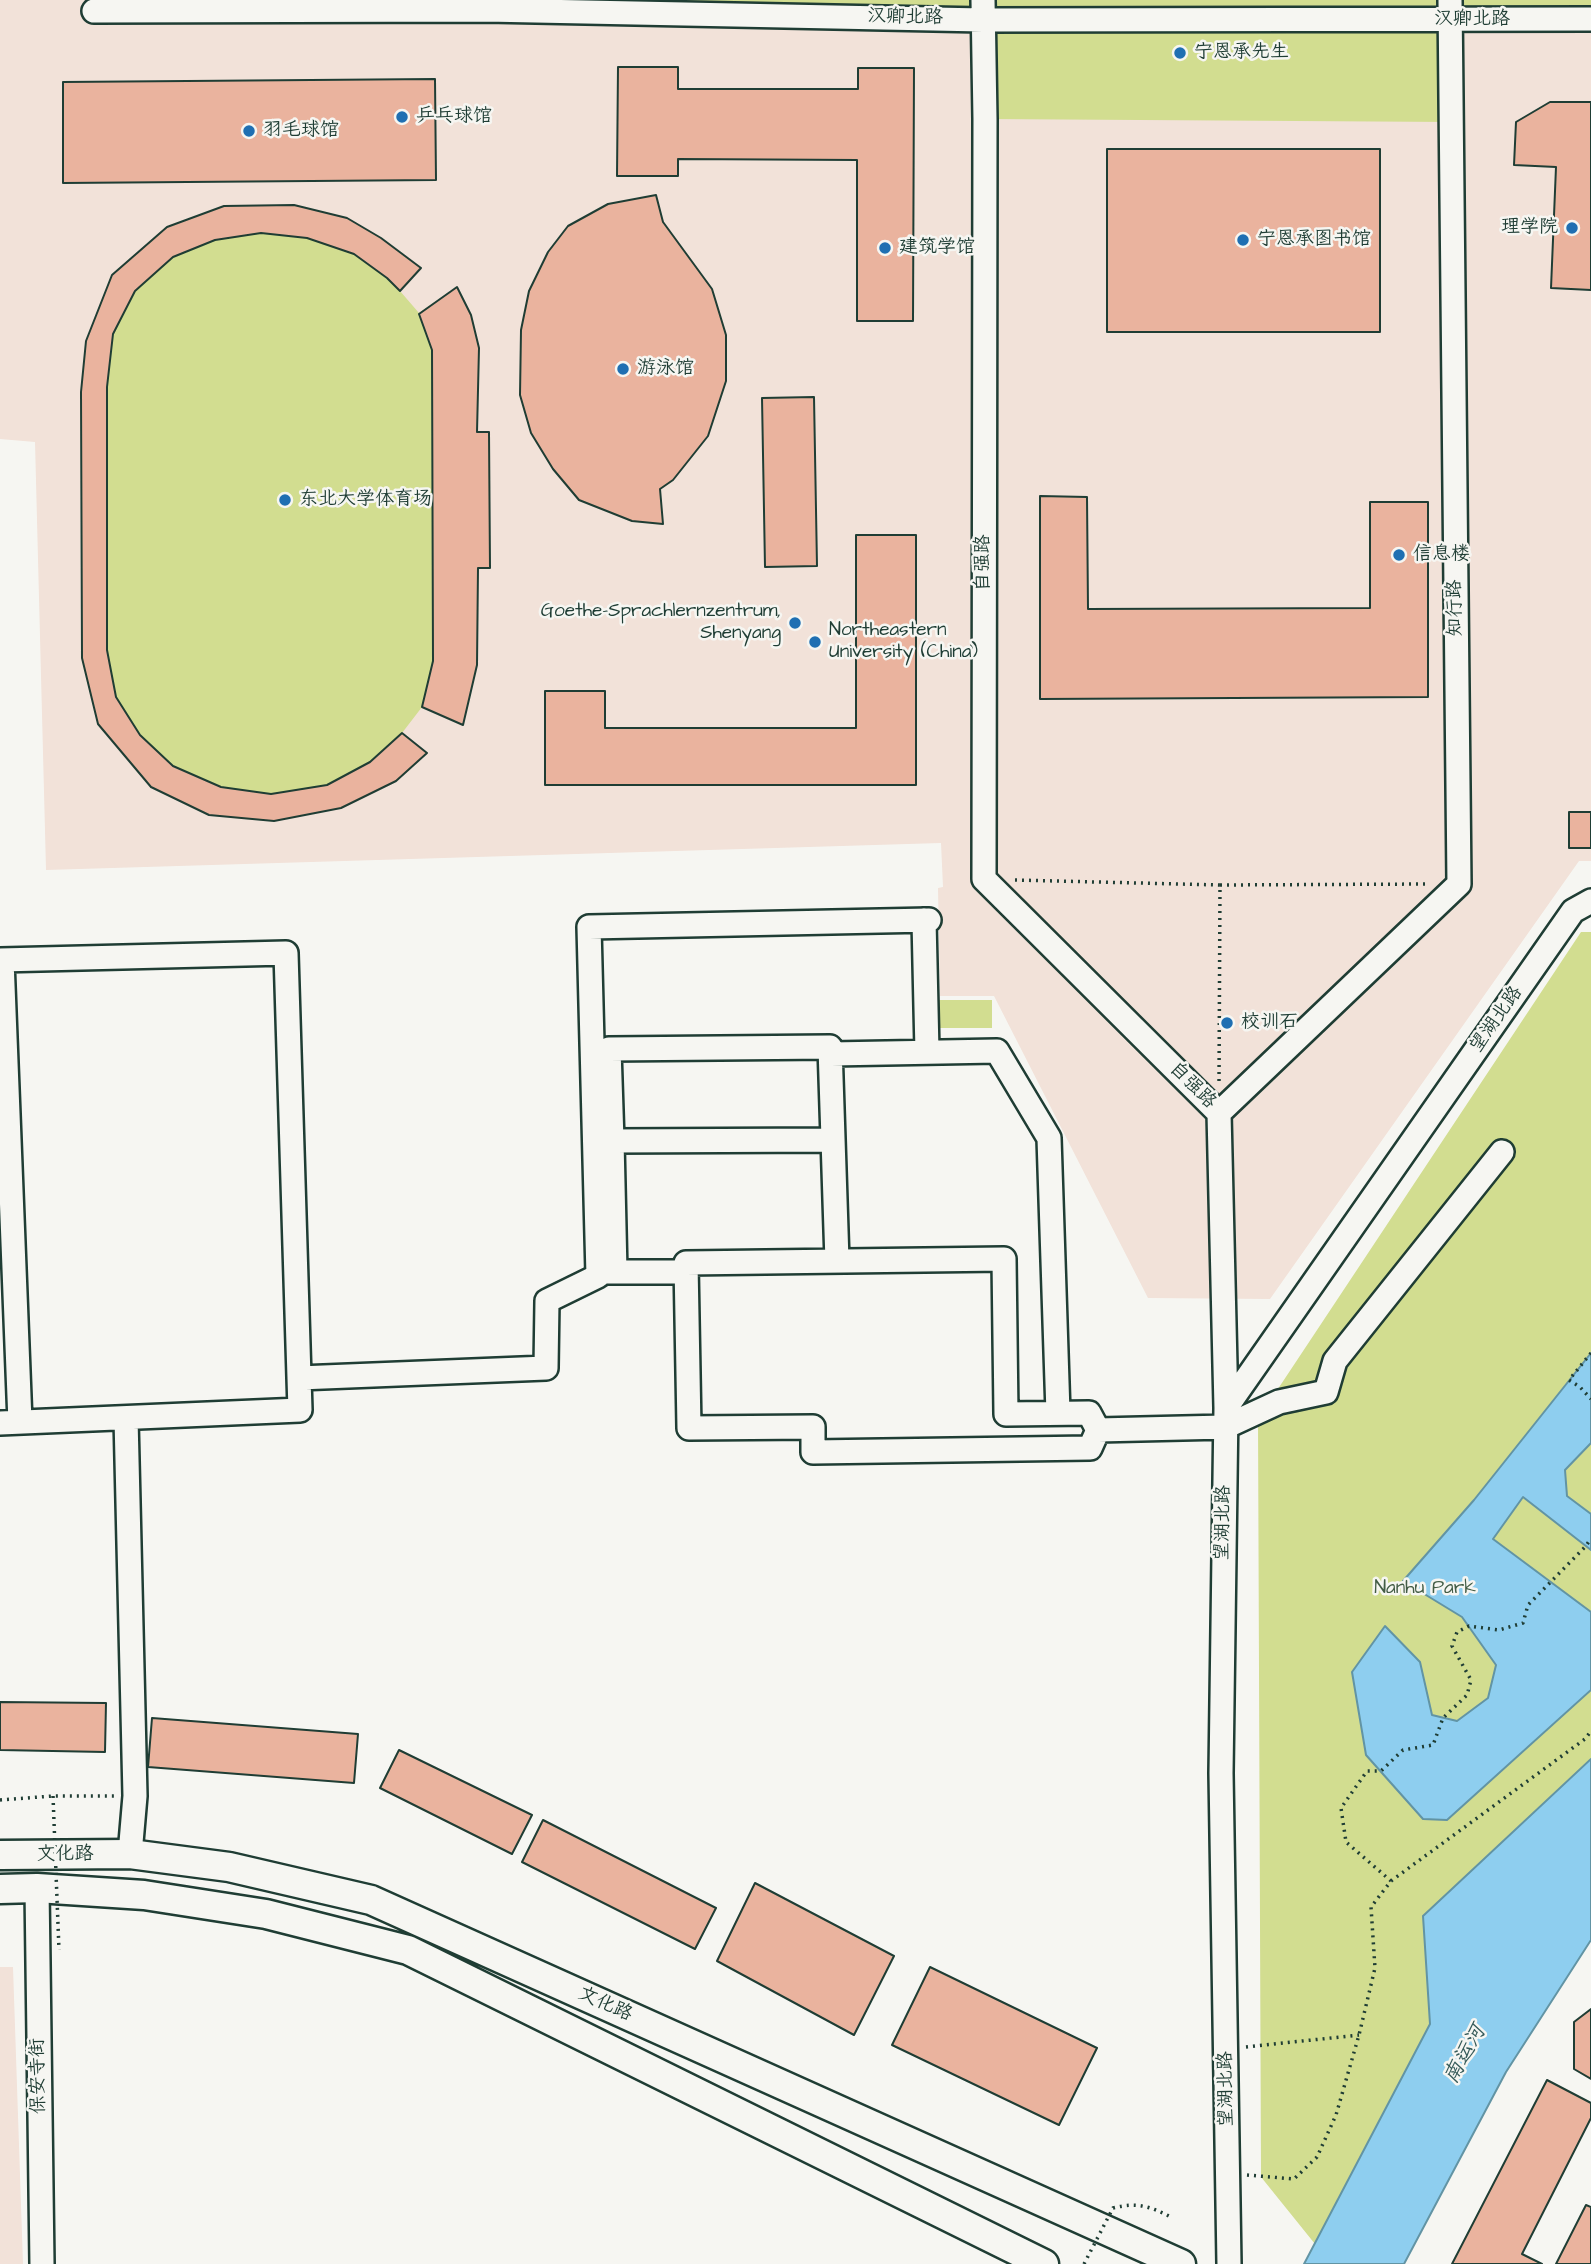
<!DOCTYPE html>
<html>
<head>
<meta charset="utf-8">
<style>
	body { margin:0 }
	canvas { display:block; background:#f6f6f2 }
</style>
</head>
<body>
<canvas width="1591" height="2264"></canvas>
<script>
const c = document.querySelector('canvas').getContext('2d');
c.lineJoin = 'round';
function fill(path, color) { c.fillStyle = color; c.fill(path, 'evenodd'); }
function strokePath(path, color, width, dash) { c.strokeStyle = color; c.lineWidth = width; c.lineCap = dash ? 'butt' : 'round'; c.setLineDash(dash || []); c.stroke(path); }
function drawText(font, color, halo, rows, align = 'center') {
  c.font = font + ' "Architects Daughter","LXGW WenKai TC",sans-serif'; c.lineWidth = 5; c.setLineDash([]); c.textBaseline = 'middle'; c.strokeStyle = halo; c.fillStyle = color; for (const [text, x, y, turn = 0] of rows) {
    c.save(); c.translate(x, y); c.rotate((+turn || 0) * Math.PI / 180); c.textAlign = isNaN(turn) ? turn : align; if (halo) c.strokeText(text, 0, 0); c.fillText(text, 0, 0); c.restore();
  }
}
fill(new Path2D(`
	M 0,0 L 1591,0 L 1591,861 L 1579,861 L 1270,1299 L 1148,1298 L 994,996 L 940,996 L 938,888 L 943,887 L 941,843 L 46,870 L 35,442 L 0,439 Z
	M 0,1967 L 13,1967 L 23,2264 L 0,2264 Z`), '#f2e2d9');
fill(new Path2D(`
	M 486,0 L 1591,0 L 1591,19 L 1451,20 L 1451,122 L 985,119 L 983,20 Z
	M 294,205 L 347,218 L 381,238 L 421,268 L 400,291 L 419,313 L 457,287 L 471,315 L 479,348 L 477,432 L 490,568 L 478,569 L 463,725 L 422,707 L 402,733 L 427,753 L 396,781 L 341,808 L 274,821 L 151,787 L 98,724 L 82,658 L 81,392 L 86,341 L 112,275 L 167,227 L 224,206 Z
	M 1581,932 L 1591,932 L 1591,1759 L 1423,1916 L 1430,2024 L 1315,2244 L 1261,2177 L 1258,1419 Z
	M 939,1000 L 992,1000 L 992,1028 L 939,1028 Z`), '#d2dd90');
const water = new Path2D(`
	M 1591,1353 L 1591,1443 L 1565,1470 L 1567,1496 L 1591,1514 L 1591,1550 L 1523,1497 L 1493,1539 L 1591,1612 L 1591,1690 L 1447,1820 L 1423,1819 L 1366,1755 L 1352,1672 L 1385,1626 L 1420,1662 L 1432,1715 L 1457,1721 L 1488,1698 L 1496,1665 L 1462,1617 L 1403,1581 L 1474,1500 Z
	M 1591,1759 L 1591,1940 L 1506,2072 L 1404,2264 L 1304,2264 L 1430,2024 L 1423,1916 Z`);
fill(water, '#8eceef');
strokePath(water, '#6294a4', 2);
const building = new Path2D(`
	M 618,67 L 678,67 L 678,89 L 858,89 L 858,68 L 914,68 L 913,321 L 857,321 L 857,160 L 678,159 L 678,176 L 617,176 Z
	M 435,79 L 436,180 L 63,183 L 63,82 Z
	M 1550,102 L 1591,102 L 1591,290 L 1551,288 L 1556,167 L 1514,165 L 1516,122 Z
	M 1107,149 L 1380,149 L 1380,332 L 1107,332 Z
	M 656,195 L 663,222 L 712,289 L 726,335 L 726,381 L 708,436 L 673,480 L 660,489 L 663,524 L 632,521 L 579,500 L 553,469 L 531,433 L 520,395 L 521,330 L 529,291 L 548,252 L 568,226 L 608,204 Z
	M 294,205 L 347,218 L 381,238 L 421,268 L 400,291 L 387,278 L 354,254 L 307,238 L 261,233 L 215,240 L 173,257 L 135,291 L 113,334 L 107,387 L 107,650 L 116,697 L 140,735 L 173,766 L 221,787 L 271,794 L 327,785 L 370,762 L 402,733 L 427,753 L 396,781 L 341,808 L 274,821 L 209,815 L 151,787 L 98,724 L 82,658 L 81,392 L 86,341 L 112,275 L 167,227 L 224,206 Z
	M 457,287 L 471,315 L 479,348 L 477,432 L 489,432 L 490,568 L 478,568 L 477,665 L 463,725 L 422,707 L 433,661 L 432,350 L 419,314 Z
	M 814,397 L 817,566 L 765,567 L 762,398 Z
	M 1040,496 L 1087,497 L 1088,609 L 1370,608 L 1370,502 L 1428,502 L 1428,697 L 1040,699 Z
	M 856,535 L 916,535 L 916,785 L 545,785 L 545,691 L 605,691 L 605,728 L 856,728 Z
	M 1569,812 L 1591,812 L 1591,848 L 1569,848 Z
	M 0,1702 L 106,1703 L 105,1752 L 0,1750 Z
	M 152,1718 L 358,1734 L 354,1783 L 148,1767 Z
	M 399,1750 L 532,1815 L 512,1854 L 380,1788 Z
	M 543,1820 L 716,1908 L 695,1949 L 522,1862 Z
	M 755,1883 L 894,1956 L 854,2035 L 717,1961 Z
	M 930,1967 L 1097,2048 L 1059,2125 L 892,2045 Z
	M 1591,2009 L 1591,2079 L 1574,2069 L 1574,2022 Z
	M 1547,2080 L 1591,2103 L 1591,2118 L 1522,2254 L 1542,2264 L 1452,2264 Z
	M 1586,2205 L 1591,2207 L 1591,2264 L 1556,2264 Z`);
fill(building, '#eab39e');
strokePath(building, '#1f3d34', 2);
const minor = new Path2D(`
	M 983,0 L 985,119 L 984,879 L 1219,1113
	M 94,11 L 486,10 L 983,20 L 1591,19
	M 924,920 L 927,1052
	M 0,960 L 286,953 L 300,1410 L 0,1423
	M 2,960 L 20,1422
	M 831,1054 L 997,1051 L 1049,1138 L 1058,1413
	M 1219,1113 L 1459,884 L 1450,0
	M 1219,1113 L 1226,1408
	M 612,1141 L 609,1049 L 830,1047 L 837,1261
	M 602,1272 L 686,1272
	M 615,1272 L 612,1141 L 833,1140
	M 299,1378 L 546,1368 L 547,1301 L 598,1276 L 589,927 L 929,920
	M 126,1418 L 135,1796 L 130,1854
	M 1098,1430 L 1090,1448 L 813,1452 L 813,1427 L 689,1428 L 686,1263 L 1004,1259 L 1006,1414 L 1089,1413 L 1098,1430 L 1225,1427 L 1279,1402 L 1326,1392 L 1335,1361 L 1502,1152
	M 37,1888 L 42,2264
	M 1229,2264 L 1221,1773 L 1226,1408 L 1573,911 L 1591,901`);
const major = new Path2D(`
	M 0,1855 L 130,1854 L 229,1867 L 371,1900 L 1181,2264
	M 0,1889 L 37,1888 L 144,1895 L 266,1914 L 408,1950 L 1044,2264`);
strokePath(minor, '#1f3d34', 28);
strokePath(major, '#1f3d34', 33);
strokePath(new Path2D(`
	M 1015,880 L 1220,885 L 1219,1083
	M 1220,885 L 1428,884
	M 1591,1353 L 1569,1380 L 1580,1387 L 1591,1399
	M 0,1800 L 53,1796 L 115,1796
	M 1391,1881 L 1585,1739 L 1591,1731
	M 1246,2047 L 1359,2035
	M 1247,2175 L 1294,2179 L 1317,2157 L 1336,2115 L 1359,2035 L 1375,1968 L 1371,1907 L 1391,1881 L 1346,1842 L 1341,1808 L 1367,1771 L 1381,1771 L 1403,1750 L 1433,1745 L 1443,1718 L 1467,1695 L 1471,1680 L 1452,1646 L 1457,1632 L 1469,1626 L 1499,1630 L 1523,1623 L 1528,1605 L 1586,1546 L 1591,1538`), '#1f3d34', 3.5, [2, 5]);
strokePath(minor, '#f6f6f2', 23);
strokePath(major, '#f6f6f2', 28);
strokePath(new Path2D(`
	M 53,1796 L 59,1950
	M 1084,2264 L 1113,2208 C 1137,2202 1149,2206 1171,2217`), '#1f3d34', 3.5, [2, 5]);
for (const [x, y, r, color] of [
	[1180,53,7,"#1f6fb2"],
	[402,117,7,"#1f6fb2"],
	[249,131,7,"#1f6fb2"],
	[1572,228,7,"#1f6fb2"],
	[1243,240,7,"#1f6fb2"],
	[885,248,7,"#1f6fb2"],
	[623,369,7,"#1f6fb2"],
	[285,500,7,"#1f6fb2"],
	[1399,555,7,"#1f6fb2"],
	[795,623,7,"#1f6fb2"],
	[815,642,7,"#1f6fb2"],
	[1227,1023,7,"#1f6fb2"]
]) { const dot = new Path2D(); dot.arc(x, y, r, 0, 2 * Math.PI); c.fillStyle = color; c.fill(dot); strokePath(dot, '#f6f6f2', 2.5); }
drawText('19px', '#1f3d34', '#f6f6f2', [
	["汉卿北路",905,18,1],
	["汉卿北路",1472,20],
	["自强路",984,563,-90],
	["知行路",1456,608,-91],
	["望湖北路",1497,1020,-55],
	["自强路",1192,1086,45],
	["望湖北路",1224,1523,-89],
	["文化路",65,1855],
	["文化路",605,2005,24],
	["保安寺街",39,2076,-91],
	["望湖北路",1227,2089,-91]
]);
drawText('19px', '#1f3d34', '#f6f6f2', [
	["宁恩承先生",1194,53],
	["乒乓球馆",416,117],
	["羽毛球馆",263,131],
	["理学院",1558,228,"right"],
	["宁恩承图书馆",1257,240],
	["建筑学馆",899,248],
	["游泳馆",637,369],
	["东北大学体育场",299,500],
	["信息楼",1413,555],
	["Goethe-Sprachlernzentrum,",781,612,"right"],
	["Shenyang",781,634,"right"],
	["Northeastern",829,631],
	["University (China)",829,653],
	["校训石",1241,1023]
], 'left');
drawText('19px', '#435d46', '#f6f6f2', [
	["Nanhu Park",1425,1589]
]);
drawText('italic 21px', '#355a59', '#f6f6f2', [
	["南运河",1466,2055,-61]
]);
</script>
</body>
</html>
